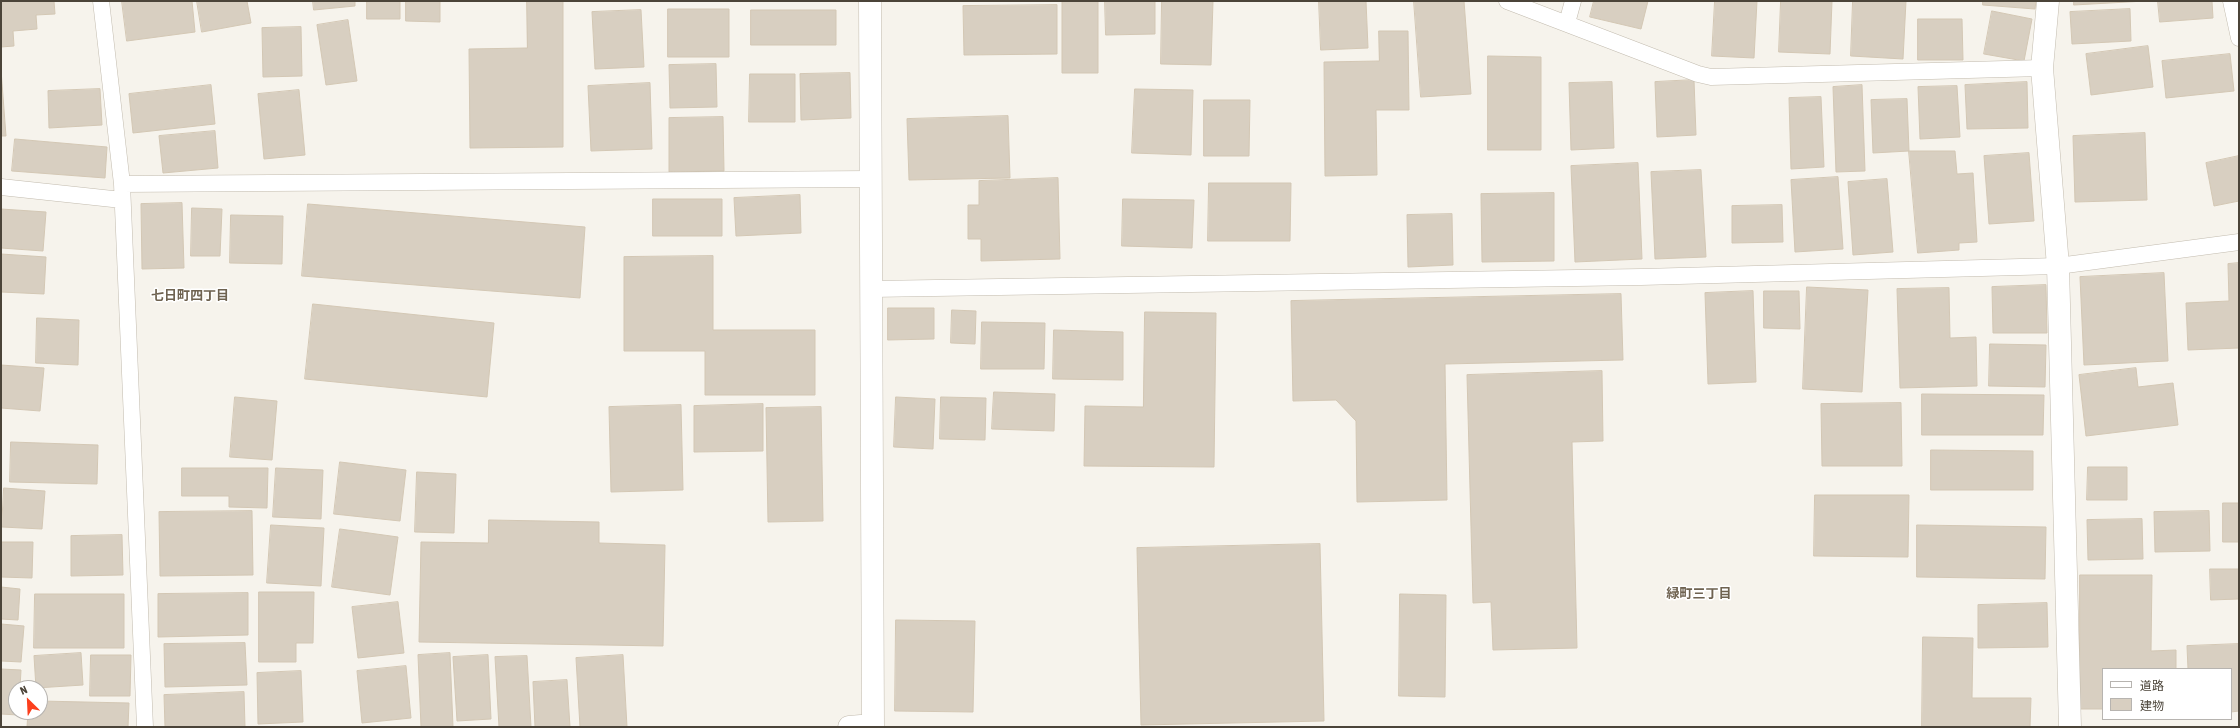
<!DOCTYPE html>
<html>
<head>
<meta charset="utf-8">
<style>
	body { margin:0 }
	#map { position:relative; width:2240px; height:728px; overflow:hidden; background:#f6f3ec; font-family:"Asap Condensed","Noto Sans JP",sans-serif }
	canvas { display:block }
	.frame { position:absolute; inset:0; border:2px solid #4b4439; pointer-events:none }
	.legend { position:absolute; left:2102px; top:668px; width:130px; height:52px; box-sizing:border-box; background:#fff; border:1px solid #b7b4b0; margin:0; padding:5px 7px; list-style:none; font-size:12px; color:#4b4439 }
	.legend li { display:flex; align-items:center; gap:8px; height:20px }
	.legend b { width:20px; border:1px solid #b7b4b0 }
	.north { position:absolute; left:8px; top:680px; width:40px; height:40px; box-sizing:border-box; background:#fff; border:1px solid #b7b4b0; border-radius:50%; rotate:336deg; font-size:11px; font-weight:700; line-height:16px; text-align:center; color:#4b4439 }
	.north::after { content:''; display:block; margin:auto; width:14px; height:18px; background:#fc3f1d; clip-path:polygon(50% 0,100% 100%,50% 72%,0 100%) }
</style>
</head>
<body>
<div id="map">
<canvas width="2240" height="728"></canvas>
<div class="frame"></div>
<ul class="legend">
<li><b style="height:5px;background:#fff"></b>道路</li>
<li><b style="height:11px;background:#d8cfc1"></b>建物</li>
</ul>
<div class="north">N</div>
</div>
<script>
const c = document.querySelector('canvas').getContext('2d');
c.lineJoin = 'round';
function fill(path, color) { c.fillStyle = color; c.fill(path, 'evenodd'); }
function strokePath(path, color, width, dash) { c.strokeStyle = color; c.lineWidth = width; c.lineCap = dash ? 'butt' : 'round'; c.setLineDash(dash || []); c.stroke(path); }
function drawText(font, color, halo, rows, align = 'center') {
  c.font = font + ' "Asap Condensed","Noto Sans JP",sans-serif'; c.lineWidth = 3; c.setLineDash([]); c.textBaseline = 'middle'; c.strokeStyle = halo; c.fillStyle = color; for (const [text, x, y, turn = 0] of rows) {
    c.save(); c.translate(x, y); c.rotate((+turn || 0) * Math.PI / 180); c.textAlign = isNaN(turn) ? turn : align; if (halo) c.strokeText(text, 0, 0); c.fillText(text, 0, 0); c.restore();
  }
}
const building = new Path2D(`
	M 1,1 L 54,1 L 55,14 L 36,15 L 37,29 L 13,31 L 14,46 L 1,47 Z
	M 122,1 L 192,1 L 195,32 L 127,41 Z
	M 197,1 L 247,1 L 251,23 L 202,32 Z
	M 313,1 L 355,1 L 355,6 L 314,10 Z
	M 367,1 L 400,1 L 400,19 L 367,19 Z
	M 406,1 L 440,1 L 440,22 L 406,21 Z
	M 527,1 L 563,1 L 563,147 L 470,148 L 469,49 L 527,48 Z
	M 1098,1 L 1098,73 L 1062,73 L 1062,2 Z
	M 1105,1 L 1155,1 L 1155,34 L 1106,35 Z
	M 1162,1 L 1213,1 L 1211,65 L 1161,64 Z
	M 1319,1 L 1366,1 L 1368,48 L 1321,50 Z
	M 1414,1 L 1464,1 L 1471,94 L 1421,97 Z
	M 1594,1 L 1648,1 L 1641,29 L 1590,17 Z
	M 1715,1 L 1757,1 L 1754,58 L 1712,56 Z
	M 1781,1 L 1832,1 L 1830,54 L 1779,52 Z
	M 1853,1 L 1906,1 L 1903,59 L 1851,56 Z
	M 1983,1 L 2036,1 L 2035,9 L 1983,5 Z
	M 2074,1 L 2145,1 L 2074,5 Z
	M 2158,1 L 2212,1 L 2213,18 L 2160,22 Z
	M 1057,5 L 1057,54 L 964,55 L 963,6 Z
	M 668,9 L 729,9 L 729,57 L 668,57 Z
	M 2130,9 L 2131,41 L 2072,44 L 2070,12 Z
	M 641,10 L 644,67 L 595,69 L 592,12 Z
	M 751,10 L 836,10 L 836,45 L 751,45 Z
	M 1992,11 L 2032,19 L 2024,61 L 1984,54 Z
	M 1918,19 L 1962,19 L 1963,60 L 1918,60 Z
	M 348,20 L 357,81 L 326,85 L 317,25 Z
	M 301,27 L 302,76 L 263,77 L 262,28 Z
	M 1379,31 L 1408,31 L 1409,110 L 1376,110 L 1377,175 L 1325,176 L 1324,62 L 1379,61 Z
	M 2148,46 L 2153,87 L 2091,95 L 2086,54 Z
	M 2230,54 L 2234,91 L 2166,98 L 2162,61 Z
	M 1488,56 L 1541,57 L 1541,150 L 1488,150 Z
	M 716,64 L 717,107 L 670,108 L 669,65 Z
	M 1,70 L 6,136 L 1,136 Z
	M 850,73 L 851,118 L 801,120 L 800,74 Z
	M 750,74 L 795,74 L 795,122 L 749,122 Z
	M 1694,80 L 1696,135 L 1657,137 L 1655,82 Z
	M 1612,82 L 1614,148 L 1571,150 L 1569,83 Z
	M 2027,82 L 2028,128 L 1967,129 L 1965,85 Z
	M 650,83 L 652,149 L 591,151 L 588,86 Z
	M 211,85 L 215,124 L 133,133 L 129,94 Z
	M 1862,85 L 1865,171 L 1836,172 L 1833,87 Z
	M 1957,86 L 1960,137 L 1920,139 L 1918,87 Z
	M 100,89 L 102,125 L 49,128 L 48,91 Z
	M 1135,89 L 1193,90 L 1191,155 L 1132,153 Z
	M 299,90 L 305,155 L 264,159 L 258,94 Z
	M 1821,97 L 1824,167 L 1791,169 L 1789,98 Z
	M 1907,99 L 1909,151 L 1873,153 L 1871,100 Z
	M 1204,100 L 1250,100 L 1249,156 L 1204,156 Z
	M 1008,116 L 1010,178 L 909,180 L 907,119 Z
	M 723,117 L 724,171 L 669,172 L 669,118 Z
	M 215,131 L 218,168 L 163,173 L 159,136 Z
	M 2145,133 L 2147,200 L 2075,202 L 2073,136 Z
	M 15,139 L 107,147 L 105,178 L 12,171 Z
	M 1909,151 L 1955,151 L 1957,174 L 1973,173 L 1977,242 L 1959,243 L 1959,250 L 1918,253 Z
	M 2029,153 L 2034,221 L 1989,224 L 1984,156 Z
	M 2239,156 L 2239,201 L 2214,206 L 2206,163 Z
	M 1638,163 L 1642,259 L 1575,262 L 1571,166 Z
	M 1701,170 L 1706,257 L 1655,259 L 1651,172 Z
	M 1838,177 L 1843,249 L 1795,252 L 1791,180 Z
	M 1058,178 L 1060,259 L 981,261 L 981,239 L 968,239 L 968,205 L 979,205 L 979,181 Z
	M 1887,179 L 1893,252 L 1853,255 L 1848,182 Z
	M 1209,183 L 1291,183 L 1290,241 L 1208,241 Z
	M 1554,193 L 1554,261 L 1482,262 L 1481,194 Z
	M 800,195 L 801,233 L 736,236 L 734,198 Z
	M 653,199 L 722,199 L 722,236 L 653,236 Z
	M 1123,199 L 1194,200 L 1192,248 L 1122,246 Z
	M 182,203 L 184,268 L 142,269 L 141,204 Z
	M 308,204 L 585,227 L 580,298 L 302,276 Z
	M 1782,205 L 1783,242 L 1732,243 L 1732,206 Z
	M 192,208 L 222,209 L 220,256 L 191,256 Z
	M 1,209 L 46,212 L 43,251 L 1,248 Z
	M 1452,214 L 1453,265 L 1408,267 L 1407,215 Z
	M 231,215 L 283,216 L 282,264 L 230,263 Z
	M 1,254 L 46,257 L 44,294 L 1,292 Z
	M 713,256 L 713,330 L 815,330 L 815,395 L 705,395 L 705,351 L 624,351 L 624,257 Z
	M 2239,263 L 2239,348 L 2188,350 L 2186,303 L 2229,301 L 2228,264 Z
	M 2164,273 L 2168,361 L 2084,365 L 2080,277 Z
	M 2046,285 L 2047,333 L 1993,333 L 1992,287 Z
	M 1807,287 L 1868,290 L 1862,392 L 1803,389 Z
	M 1949,288 L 1950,338 L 1976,337 L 1977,386 L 1900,388 L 1897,289 Z
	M 1753,291 L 1756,382 L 1708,384 L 1705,293 Z
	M 1764,291 L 1799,291 L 1800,329 L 1764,328 Z
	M 1621,294 L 1623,360 L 1445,364 L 1447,500 L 1357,502 L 1356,421 L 1336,400 L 1293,401 L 1291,301 Z
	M 313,304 L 494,323 L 487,397 L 305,379 Z
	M 888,308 L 934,308 L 934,339 L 888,340 Z
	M 952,310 L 976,311 L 975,344 L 951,343 Z
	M 1145,312 L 1216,313 L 1214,467 L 1084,466 L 1085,406 L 1143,407 Z
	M 37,318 L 79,320 L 78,365 L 36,363 Z
	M 982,322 L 1045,323 L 1044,369 L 981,369 Z
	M 1054,330 L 1123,332 L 1123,380 L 1053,379 Z
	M 1990,344 L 2046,345 L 2045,387 L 1989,386 Z
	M 1,365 L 44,368 L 40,411 L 1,408 Z
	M 2136,368 L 2138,387 L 2173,383 L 2178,425 L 2086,436 L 2079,375 Z
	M 1602,371 L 1603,441 L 1572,442 L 1577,648 L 1493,650 L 1491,602 L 1473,603 L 1467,375 Z
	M 994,392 L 1055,394 L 1054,431 L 992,429 Z
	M 1922,394 L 2044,395 L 2043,435 L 1922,435 Z
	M 235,397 L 277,401 L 272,460 L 230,457 Z
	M 896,397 L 935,399 L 933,449 L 894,447 Z
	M 941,397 L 986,398 L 985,440 L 940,439 Z
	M 1901,403 L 1902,466 L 1822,466 L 1821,404 Z
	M 763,404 L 763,451 L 694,452 L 694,406 Z
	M 681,405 L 683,490 L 611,492 L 609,407 Z
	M 821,407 L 823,521 L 768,522 L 766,408 Z
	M 11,442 L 98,445 L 97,484 L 10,482 Z
	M 1931,450 L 2033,451 L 2033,490 L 1931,490 Z
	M 340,462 L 406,470 L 400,521 L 334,514 Z
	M 2088,467 L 2127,467 L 2127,500 L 2087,500 Z
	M 182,468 L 268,468 L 267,508 L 229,507 L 229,496 L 182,496 Z
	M 276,468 L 323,470 L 321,519 L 273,517 Z
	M 417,472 L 456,474 L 454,533 L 415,532 Z
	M 4,488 L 45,491 L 42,529 L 2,527 Z
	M 1815,495 L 1909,495 L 1908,557 L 1814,556 Z
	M 2223,503 L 2239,503 L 2239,542 L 2223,542 Z
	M 252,511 L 253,575 L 160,576 L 159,512 Z
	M 2209,511 L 2210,551 L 2155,552 L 2154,512 Z
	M 2142,519 L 2143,559 L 2088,560 L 2087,520 Z
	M 489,520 L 599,522 L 599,543 L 665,545 L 663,646 L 419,642 L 421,542 L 488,543 Z
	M 271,525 L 324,528 L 321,586 L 267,583 Z
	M 1917,525 L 2046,527 L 2045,579 L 1917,577 Z
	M 340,529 L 398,537 L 390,595 L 332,587 Z
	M 122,535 L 123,575 L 71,576 L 71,536 Z
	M 1,542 L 33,542 L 32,578 L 1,577 Z
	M 1320,544 L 1324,721 L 1141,725 L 1137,548 Z
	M 2210,569 L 2239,569 L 2239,599 L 2211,600 Z
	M 2080,575 L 2152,575 L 2151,651 L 2176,650 L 2176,669 L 2103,669 L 2103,709 L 2080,709 Z
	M 1,587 L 20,589 L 18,620 L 1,619 Z
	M 259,592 L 314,592 L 313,643 L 296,643 L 296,662 L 259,662 Z
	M 248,593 L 248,635 L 158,637 L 158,594 Z
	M 35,594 L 124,594 L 124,648 L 34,648 Z
	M 1400,594 L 1446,595 L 1445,697 L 1399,696 Z
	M 398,602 L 404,653 L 358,658 L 352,607 Z
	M 2047,603 L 2048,647 L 1978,648 L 1978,605 Z
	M 896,620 L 975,621 L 973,712 L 895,711 Z
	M 1,624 L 24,626 L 21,662 L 1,661 Z
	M 1923,637 L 1973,638 L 1972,698 L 2031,698 L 2030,727 L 1922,727 Z
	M 245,643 L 247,685 L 165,687 L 164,644 Z
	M 2239,644 L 2239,711 L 2231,712 L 2231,669 L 2188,669 L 2187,646 Z
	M 81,653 L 83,685 L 36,688 L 34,656 Z
	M 450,653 L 453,727 L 421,727 L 418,655 Z
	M 91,655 L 131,655 L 130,696 L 90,696 Z
	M 488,655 L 491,719 L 457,721 L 453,657 Z
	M 623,655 L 627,727 L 580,727 L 576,658 Z
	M 527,656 L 531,727 L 499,727 L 495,657 Z
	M 406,666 L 411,718 L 362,723 L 357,671 Z
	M 1,669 L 21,670 L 20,688 L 16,688 L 16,712 L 18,712 L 18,715 L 1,714 Z
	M 301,671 L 303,722 L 258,724 L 257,673 Z
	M 567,680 L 570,727 L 535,727 L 533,682 Z
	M 244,692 L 245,727 L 165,727 L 164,695 Z
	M 40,701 L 129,703 L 128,727 L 27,727 L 28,712 L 40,712 Z`);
fill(building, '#d8cfc1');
strokePath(building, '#d3c7b4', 1);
const lane = new Path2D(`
	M 101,1 L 122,184 L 145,727
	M 1507,1 L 1698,74 L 1711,77 L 2042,68
	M 2231,1 L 2239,38
	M 1567,23 L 1573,1
	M 122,184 L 870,179
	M 1,187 L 122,200
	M 871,289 L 1641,277 L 2058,266 L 2239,242`);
const street = new Path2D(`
	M 870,1 L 873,727
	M 2048,1 L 2042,68 L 2058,266 L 2070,727
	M 849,727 L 873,725`);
strokePath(lane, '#c2bbae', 17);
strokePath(street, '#c2bbae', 23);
strokePath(lane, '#fff', 16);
strokePath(street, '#fff', 22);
drawText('bold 13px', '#6e6250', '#fff', [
	["七日町四丁目",190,296],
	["緑町三丁目",1699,594]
]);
</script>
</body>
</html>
